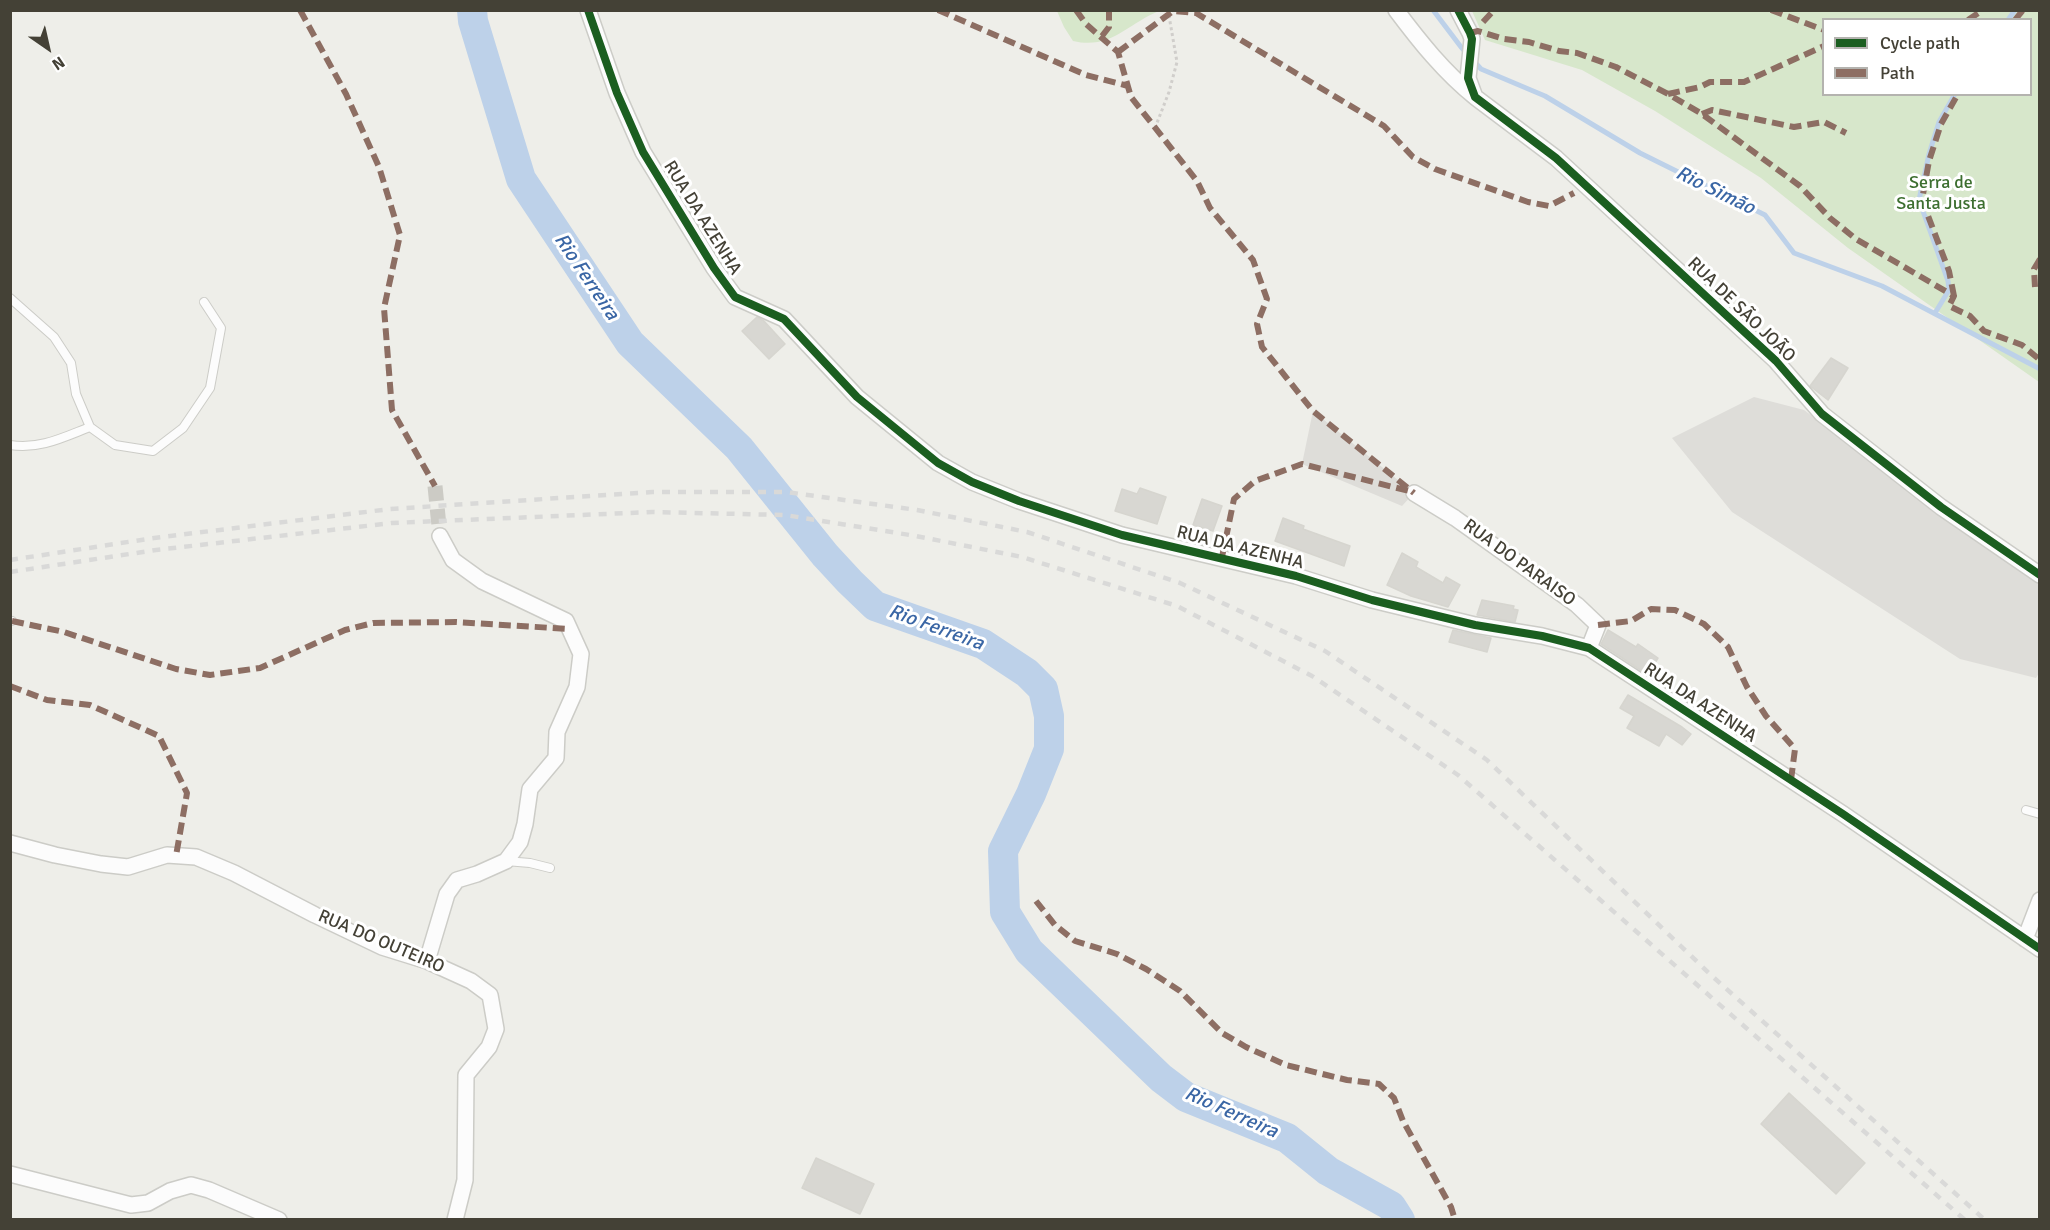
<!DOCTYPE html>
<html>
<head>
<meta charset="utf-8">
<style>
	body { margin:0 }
	#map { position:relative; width:2050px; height:1230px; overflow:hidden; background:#eeeee9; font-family:Signika,sans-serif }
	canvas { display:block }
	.frame { position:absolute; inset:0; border:12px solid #444136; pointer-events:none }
	.legend { position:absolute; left:1822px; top:18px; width:210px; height:78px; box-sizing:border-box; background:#fff; border:2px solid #b4b3af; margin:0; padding:8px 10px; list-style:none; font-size:18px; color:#444136 }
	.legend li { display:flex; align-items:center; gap:12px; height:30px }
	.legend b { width:30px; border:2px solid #b4b3af }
	.north { position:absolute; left:18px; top:18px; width:60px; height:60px; -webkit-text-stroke:4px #fff; paint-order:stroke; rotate:146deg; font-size:16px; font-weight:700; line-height:24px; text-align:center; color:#444136 }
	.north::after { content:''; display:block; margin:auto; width:21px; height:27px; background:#444136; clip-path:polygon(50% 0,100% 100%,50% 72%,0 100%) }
</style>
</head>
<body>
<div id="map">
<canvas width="2050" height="1230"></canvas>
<div class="frame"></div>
<ul class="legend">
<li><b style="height:8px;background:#1b5e20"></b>Cycle path</li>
<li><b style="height:8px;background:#8d6e63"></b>Path</li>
</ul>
<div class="north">N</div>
</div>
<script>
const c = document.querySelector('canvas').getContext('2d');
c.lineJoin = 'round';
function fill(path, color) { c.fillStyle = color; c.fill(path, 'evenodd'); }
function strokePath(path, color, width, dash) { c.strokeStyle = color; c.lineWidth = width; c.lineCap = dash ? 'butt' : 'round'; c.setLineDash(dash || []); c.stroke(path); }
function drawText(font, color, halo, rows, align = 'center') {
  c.font = font + ' Signika,sans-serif'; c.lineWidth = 6; c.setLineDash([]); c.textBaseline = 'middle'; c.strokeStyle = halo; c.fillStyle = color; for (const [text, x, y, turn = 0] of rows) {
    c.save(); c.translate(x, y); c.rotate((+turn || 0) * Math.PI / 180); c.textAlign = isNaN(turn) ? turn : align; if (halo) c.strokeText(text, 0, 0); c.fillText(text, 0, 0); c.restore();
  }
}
fill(new Path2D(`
	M 1057,11 L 1057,10 L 1159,11 C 1127,24 1111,50 1073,41 L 1064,27 Z
	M 1472,11 L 2039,11 L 2039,382 L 1848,248 L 1761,178 L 1655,111 L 1582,70 L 1485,40 ZM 1824,20 L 2030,20 L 2030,94 L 1824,94 Z`), '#d7e7cb');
fill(new Path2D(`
	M 1754,397 L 1804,410 L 2037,583 L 2040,587 L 2039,673 L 2036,678 L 1960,659 L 1732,512 L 1672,438 Z
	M 1313,411 L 1414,493 L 1402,506 L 1302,464 Z`), '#deddd9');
strokePath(new Path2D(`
	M 1433,10 L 1461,47 L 1481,69 L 1545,96 L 1640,153 L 1765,215 L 1794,253 L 1882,286 L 2040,369
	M 2008,20 L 2015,10
	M 1935,313 L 1949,290 L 1948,281 L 1919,200 L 1929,154 L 1939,122 L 1955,94`), '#bdd1e9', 5);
strokePath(new Path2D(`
	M 472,10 L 473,21 L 521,179 L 630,343 L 739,448 L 825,555 L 850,582 L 875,606 L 983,644 L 1027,673 L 1043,689 L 1049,716 L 1049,749 L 1031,794 L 1003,851 L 1005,912 L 1029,951 L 1161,1078 L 1186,1097 L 1287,1138 L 1328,1171 L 1391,1206 L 1400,1220`), '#bdd1e9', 30);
const building = new Path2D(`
	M 757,317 L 764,321 L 785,344 L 769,359 L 742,331 Z
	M 1831,358 L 1848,368 L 1828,400 L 1810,386 Z
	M 1140,488 L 1166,497 L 1157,524 L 1115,511 L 1122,489 L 1137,494 Z
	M 1202,499 L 1222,506 L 1213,531 L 1193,525 Z
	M 1283,518 L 1304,526 L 1303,529 L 1350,546 L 1344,566 L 1275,541 Z
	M 1402,553 L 1418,562 L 1416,567 L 1443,583 L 1446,577 L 1460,585 L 1448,607 L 1411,596 L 1387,585 Z
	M 1482,600 L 1514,606 L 1513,609 L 1518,610 L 1515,622 L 1477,615 Z
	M 1453,630 L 1491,638 L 1487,652 L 1449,642 Z
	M 1608,630 L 1636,647 L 1638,644 L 1658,658 L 1648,675 L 1601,644 Z
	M 1628,695 L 1682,727 L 1691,734 L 1682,745 L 1666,734 L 1659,746 L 1627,728 L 1634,716 L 1620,708 Z
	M 1789,1093 L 1865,1163 L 1836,1194 L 1761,1124 Z
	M 816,1158 L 874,1184 L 860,1214 L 802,1188 Z`);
fill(building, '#d8d7d2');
strokePath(building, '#d6d5cf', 1.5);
strokePath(new Path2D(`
	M 435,486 L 440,536`), '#cccbc5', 15, [15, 8]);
const service = new Path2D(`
	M 10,298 L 54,337 L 71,363 L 76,394 L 90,427 L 115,445 L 153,451 L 183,428 L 210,388 L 221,328 L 204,302
	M 10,445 C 39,450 64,437 90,427
	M 10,621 L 12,621
	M 2026,810 L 2040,814
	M 506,861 L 530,863 L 550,868`);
const minor = new Path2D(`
	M 588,10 L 617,93 L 643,152 L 714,268 L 735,297 L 784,319 L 857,397 L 938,463 L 972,482 L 1019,501 L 1122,535 L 1296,576 L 1372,600 L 1475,625 L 1542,636 L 1589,648 L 1843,814 L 2040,949
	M 1396,10 C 1420,42 1444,72 1475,97
	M 1458,10 L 1470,33 L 1472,39 L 1468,78 L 1475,97 L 1556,158 L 1776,361 L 1822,414 L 1941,507 L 2040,575
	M 1414,493 L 1455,518 L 1577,605 L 1598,625 L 1589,648
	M 10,843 L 55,855 L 101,864 L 128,867 L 167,855 L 196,857 L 234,873 L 315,915 L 382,947 L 427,961 L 471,981 L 490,995 L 496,1029 L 489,1047 L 466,1075 L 465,1180 L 455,1220
	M 2025,939 L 2040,900
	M 427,961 L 447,894 L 457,880 L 477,874 L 506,861 L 520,842 L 525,824 L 530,789 L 556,758 L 557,732 L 577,687 L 581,654 L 566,621 L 482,581 L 453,560 L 440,536
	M 10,1174 L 131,1205 L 148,1203 L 170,1191 L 191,1185 L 209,1190 L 279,1220`);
strokePath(service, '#ccccc7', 10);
strokePath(minor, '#ccccc7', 18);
strokePath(new Path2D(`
	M 1155,128 L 1169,92 L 1177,62 L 1168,10`), '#d0cecb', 3, [3, 3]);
strokePath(service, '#fcfcfc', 8);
strokePath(minor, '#fcfcfc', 15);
strokePath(new Path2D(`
	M 10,560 L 154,538 L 390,509 L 652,492 L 786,492 L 917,510 L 1027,532 L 1180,583 L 1325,651 L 1487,760 L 1712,976 L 1985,1220
	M 10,572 L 156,550 L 392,523 L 652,512 L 785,515 L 916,536 L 1022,557 L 1177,606 L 1312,676 L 1458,775 L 1965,1220`), '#d9d9d8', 4.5, [8, 8]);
strokePath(new Path2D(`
	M 300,10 L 346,94 L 379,167 L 400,235 L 384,308 L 392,410 L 435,486
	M 938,10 L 1086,75 L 1128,86
	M 1076,10 L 1086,24 L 1118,52 L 1131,97 L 1197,181 L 1210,208 L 1253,260 L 1267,299 L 1257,324 L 1262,347 L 1313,411 L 1414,493
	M 1771,10 L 1824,30
	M 1968,20 L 1983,10
	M 2015,20 L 2023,10
	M 1483,22 L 1494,10
	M 1470,33 L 1478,31 L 1504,39 L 1529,42 L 1559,51 L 1577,53 L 1616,67 L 1668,94 L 1702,114 L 1800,186 L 1830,218 L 1856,239 L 1954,296 L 1949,306 L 1970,316 L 1984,331 L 2022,345 L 2040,360
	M 1102,36 L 1109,27 L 1109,10
	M 1118,52 L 1173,11 L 1196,13 L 1384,126 L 1413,157 L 1435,169 L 1528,202 L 1549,206 L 1574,193
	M 1668,94 L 1700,87 L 1710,82 L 1744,82 L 1824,46
	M 1702,114 L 1712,110 L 1794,127 L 1824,122 L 1846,133
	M 2035,287 L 2034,269 L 2040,259
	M 1954,296 L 1949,271 L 1922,200 L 1929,161 L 1941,124 L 1958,94
	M 1222,557 L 1234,499 L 1255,481 L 1302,464 L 1409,491
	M 12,621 L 64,632 L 176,669 L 210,675 L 260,668 L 345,630 L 373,623 L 456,622 L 569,629
	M 1598,625 L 1631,621 L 1651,609 L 1675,610 L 1704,624 L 1728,647 L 1747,687 L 1766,716 L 1795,749 L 1791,780
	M 10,686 L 47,700 L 90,705 L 159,736 L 187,793 L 176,856
	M 1036,901 L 1055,925 L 1075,941 L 1117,954 L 1146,969 L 1180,991 L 1222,1033 L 1246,1047 L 1286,1065 L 1347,1080 L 1379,1084 L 1394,1098 L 1403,1121 L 1451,1207 L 1455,1220`), '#8d6e63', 6, [12, 6]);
strokePath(new Path2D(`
	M 588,10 L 617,93 L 643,152 L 714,268 L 735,297 L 784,319 L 857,397 L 938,463 L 972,482 L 1019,501 L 1122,535 L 1296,576 L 1372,600 L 1475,625 L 1542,636 L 1589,648 L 1843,814 L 2040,949
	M 1458,10 L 1470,33 L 1472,39 L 1468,78 L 1475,97 L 1556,158 L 1776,361 L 1822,414 L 1941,507 L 2040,575`), '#1b5e20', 8);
drawText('18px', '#3d6f30', '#fff', [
	["Serra de",1941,183],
	["Santa Justa",1941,204]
]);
drawText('18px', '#444136', '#fff', [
	["RUA DA AZENHA",702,218,58],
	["RUA DE SÃO JOÃO",1741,310,44],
	["RUA DA AZENHA",1240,548,14],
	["RUA DO PARAISO",1519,563,36],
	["RUA DA AZENHA",1700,703,33],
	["RUA DO OUTEIRO",381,942,23]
]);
drawText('italic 20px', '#3a66a5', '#fff', [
	["Rio Simão",1715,191,26],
	["Rio Ferreira",586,277,56],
	["Rio Ferreira",936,628,20],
	["Rio Ferreira",1231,1113,24]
]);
</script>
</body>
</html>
